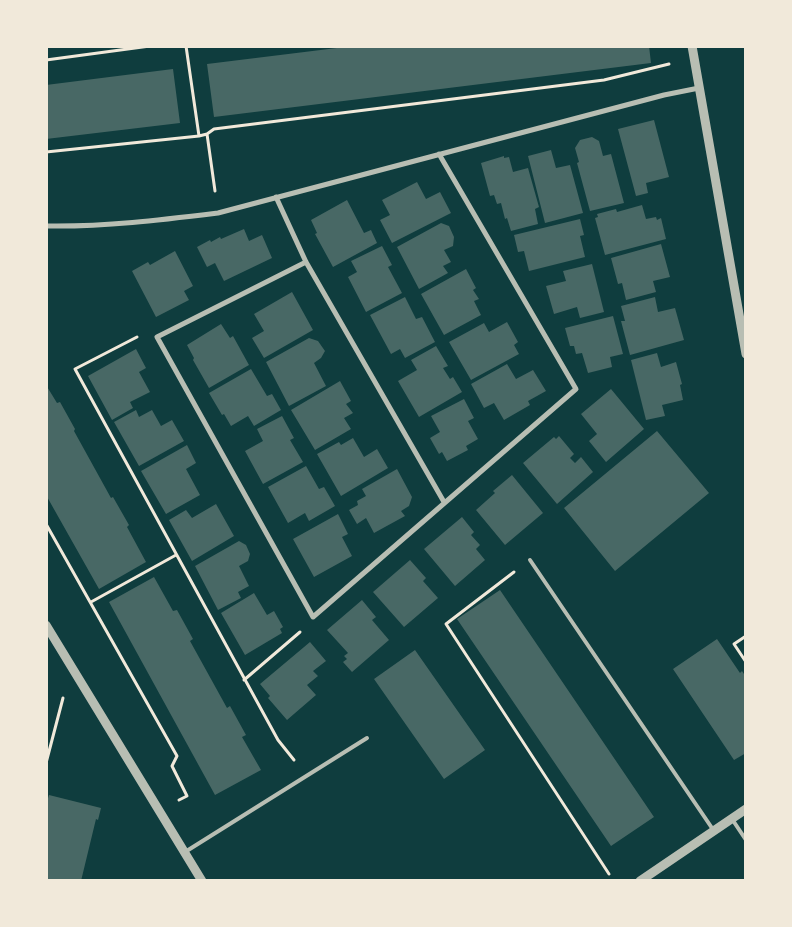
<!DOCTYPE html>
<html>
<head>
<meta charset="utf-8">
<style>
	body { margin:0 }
	#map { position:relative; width:792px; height:927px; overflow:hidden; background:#0f3d3e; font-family:"Exo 2",sans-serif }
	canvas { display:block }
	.frame { position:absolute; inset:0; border:48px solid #f1e9da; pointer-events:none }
</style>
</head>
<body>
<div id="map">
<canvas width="792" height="927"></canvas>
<div class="frame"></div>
</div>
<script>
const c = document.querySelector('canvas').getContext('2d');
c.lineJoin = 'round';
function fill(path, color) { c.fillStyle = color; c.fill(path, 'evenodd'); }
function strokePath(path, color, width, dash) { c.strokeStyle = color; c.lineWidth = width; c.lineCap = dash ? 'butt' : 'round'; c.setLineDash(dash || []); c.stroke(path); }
fill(new Path2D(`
	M 353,46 L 649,46 L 651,63 L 214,117 L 207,64 Z
	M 173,69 L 180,123 L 46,139 L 46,85 Z
	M 654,120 L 669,177 L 646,183 L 648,193 L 636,196 L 618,129 Z
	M 592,137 L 599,141 L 603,156 L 611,154 L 624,203 L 590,211 L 577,163 L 579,162 L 575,148 L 580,140 Z
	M 551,150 L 556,168 L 570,165 L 583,213 L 545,223 L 528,156 Z
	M 504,156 L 504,158 L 509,157 L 513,172 L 528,168 L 539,207 L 535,209 L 538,224 L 511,231 L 507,218 L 505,219 L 501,203 L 497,204 L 494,195 L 490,196 L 481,163 Z
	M 417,182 L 426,199 L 440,192 L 451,213 L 392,243 L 380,220 L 390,215 L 382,200 Z
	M 347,200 L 364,233 L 371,230 L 377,243 L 333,267 L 315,234 L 317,233 L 311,220 Z
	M 642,205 L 646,219 L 656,217 L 657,220 L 661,218 L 666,239 L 605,255 L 595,218 L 598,217 L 597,214 L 616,209 L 617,212 Z
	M 580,219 L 584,235 L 580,236 L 585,257 L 529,271 L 524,251 L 518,252 L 514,235 Z
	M 441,223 L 449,226 L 454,237 L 453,246 L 444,250 L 451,262 L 443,266 L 448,273 L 419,289 L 397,247 Z
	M 244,229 L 249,241 L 262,235 L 272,258 L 224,281 L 215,263 L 207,267 L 197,247 L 210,240 L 211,242 L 220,237 L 221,239 Z
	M 661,244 L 670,277 L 653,281 L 656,292 L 626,300 L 622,283 L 618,284 L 611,258 Z
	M 382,246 L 392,265 L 388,267 L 402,293 L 366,312 L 348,277 L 357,272 L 351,261 Z
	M 175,251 L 193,286 L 184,291 L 189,300 L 156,317 L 132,271 L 148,262 L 150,265 Z
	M 592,264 L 604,312 L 580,318 L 577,307 L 554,314 L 546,286 L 566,281 L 563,271 Z
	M 466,269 L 476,288 L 473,290 L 479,299 L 474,301 L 481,315 L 444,335 L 421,294 Z
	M 292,292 L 313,330 L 264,358 L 252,338 L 264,331 L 254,314 Z
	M 405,297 L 416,319 L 422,317 L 435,342 L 405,358 L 400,349 L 391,354 L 370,315 Z
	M 655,297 L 658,312 L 675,308 L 684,340 L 630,355 L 621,321 L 625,321 L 621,306 Z
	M 613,316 L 623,354 L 610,357 L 612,367 L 588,373 L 582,353 L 576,354 L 574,346 L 570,346 L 565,328 Z
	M 507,322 L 518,342 L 514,345 L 519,354 L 471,380 L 449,342 L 484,323 L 489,332 Z
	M 221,324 L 230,338 L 233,336 L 249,365 L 209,388 L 193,360 L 194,358 L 187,345 Z
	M 309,338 L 318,341 L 325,351 L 321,358 L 314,363 L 326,386 L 289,406 L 266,362 Z
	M 436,346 L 448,366 L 443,368 L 450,379 L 453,377 L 462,392 L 419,417 L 398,381 L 417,370 L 411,360 Z
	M 136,349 L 146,368 L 139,372 L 150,392 L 130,402 L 133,408 L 112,420 L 88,376 Z
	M 657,353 L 661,367 L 676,362 L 682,384 L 680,385 L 683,400 L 662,405 L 665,416 L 646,420 L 631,360 Z
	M 507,364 L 516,379 L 533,370 L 546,391 L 528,401 L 530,405 L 504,420 L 494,403 L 484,408 L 471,384 Z
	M 251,369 L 267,396 L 272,394 L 281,410 L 254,426 L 248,416 L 231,426 L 224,414 L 222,415 L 209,393 Z
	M 340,381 L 351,401 L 346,404 L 353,413 L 344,418 L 351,429 L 315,450 L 291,410 Z
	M 46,385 L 57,403 L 60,402 L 75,429 L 74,431 L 111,498 L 113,497 L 129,525 L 127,527 L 146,562 L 99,589 L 46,495 Z
	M 611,389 L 644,429 L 606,462 L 589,441 L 597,434 L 581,414 Z
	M 464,399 L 474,418 L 468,421 L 478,439 L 466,446 L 468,450 L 447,461 L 442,452 L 439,454 L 430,438 L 440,432 L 431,416 Z
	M 136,410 L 139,417 L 152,410 L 161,426 L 172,420 L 184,441 L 139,466 L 114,422 Z
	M 282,416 L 294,438 L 290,440 L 303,462 L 263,484 L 245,451 L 263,441 L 257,429 Z
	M 657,431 L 709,493 L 615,571 L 564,508 Z
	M 559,436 L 574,454 L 570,458 L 575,463 L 581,457 L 593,472 L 557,504 L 523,463 L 554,437 L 556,439 Z
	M 353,438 L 364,457 L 377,449 L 388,468 L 341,496 L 317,454 L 339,442 L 341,445 Z
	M 187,445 L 196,463 L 186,469 L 200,495 L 166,514 L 141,471 Z
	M 306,466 L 319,489 L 324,487 L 335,506 L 309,521 L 305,513 L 288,523 L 268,487 Z
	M 397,469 L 412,497 L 409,506 L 401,511 L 405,516 L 374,533 L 366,518 L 357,524 L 349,510 L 358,505 L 357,501 L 366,496 L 362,489 Z
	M 512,475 L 543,513 L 505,545 L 476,510 L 495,493 L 493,491 Z
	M 216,504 L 234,536 L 192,561 L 169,520 L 186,510 L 192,518 Z
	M 338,514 L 348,534 L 342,537 L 352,556 L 314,577 L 293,539 Z
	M 462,517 L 474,532 L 471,535 L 480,545 L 476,549 L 485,560 L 455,586 L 424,549 Z
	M 239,541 L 246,545 L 250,554 L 248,561 L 239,566 L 249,586 L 238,592 L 241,598 L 218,610 L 195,566 Z
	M 410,560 L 426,578 L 423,581 L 438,598 L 404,627 L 373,592 Z
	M 154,577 L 173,611 L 177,610 L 193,639 L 190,641 L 227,708 L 230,706 L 246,735 L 242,737 L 261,770 L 215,795 L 109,602 Z
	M 500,590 L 654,817 L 611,846 L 457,619 Z
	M 254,593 L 267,615 L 274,611 L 283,627 L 280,629 L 282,633 L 245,655 L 221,613 Z
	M 362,600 L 376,617 L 372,620 L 389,640 L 352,672 L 343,662 L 347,659 L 344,656 L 348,653 L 327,630 Z
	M 717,639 L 740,673 L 742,671 L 746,677 L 746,753 L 734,760 L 673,669 Z
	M 310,642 L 326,661 L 313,671 L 318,676 L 307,685 L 316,695 L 287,720 L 268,698 L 270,696 L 260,684 Z
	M 415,650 L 485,750 L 444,779 L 374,679 Z
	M 49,795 L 101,808 L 98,820 L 96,819 L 81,881 L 46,881 L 46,805 Z`), '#486865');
strokePath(new Path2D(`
	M 186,46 L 199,136
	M 46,60 L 150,46
	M 207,134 L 215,191
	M 46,152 L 199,136 L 207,134 L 214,129 L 604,80 L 669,64
	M 137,337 L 75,369 L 278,740 L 294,760
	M 46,524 L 177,756 L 172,766 L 187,796 L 179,800
	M 514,572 L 446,624 L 609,874
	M 91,602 L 176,555
	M 746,636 L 734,644 L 746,662
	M 244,680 L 300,632
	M 46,763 L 63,698`), '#f1e9da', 3);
strokePath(new Path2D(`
	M 530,560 L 714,831
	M 732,819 L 746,840
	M 185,852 L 367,738`), '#b8beb3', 4);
strokePath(new Path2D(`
	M 276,197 L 306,262 L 444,502
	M 46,226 C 104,227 161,220 218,213 L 664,95 L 699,88
	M 306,262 L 157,337 L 313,617 L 576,389 L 439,154`), '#b8beb3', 5);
strokePath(new Path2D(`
	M 692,46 L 746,354
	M 46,625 L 202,881
	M 640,881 L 746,809`), '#b8beb3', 9);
</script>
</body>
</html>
